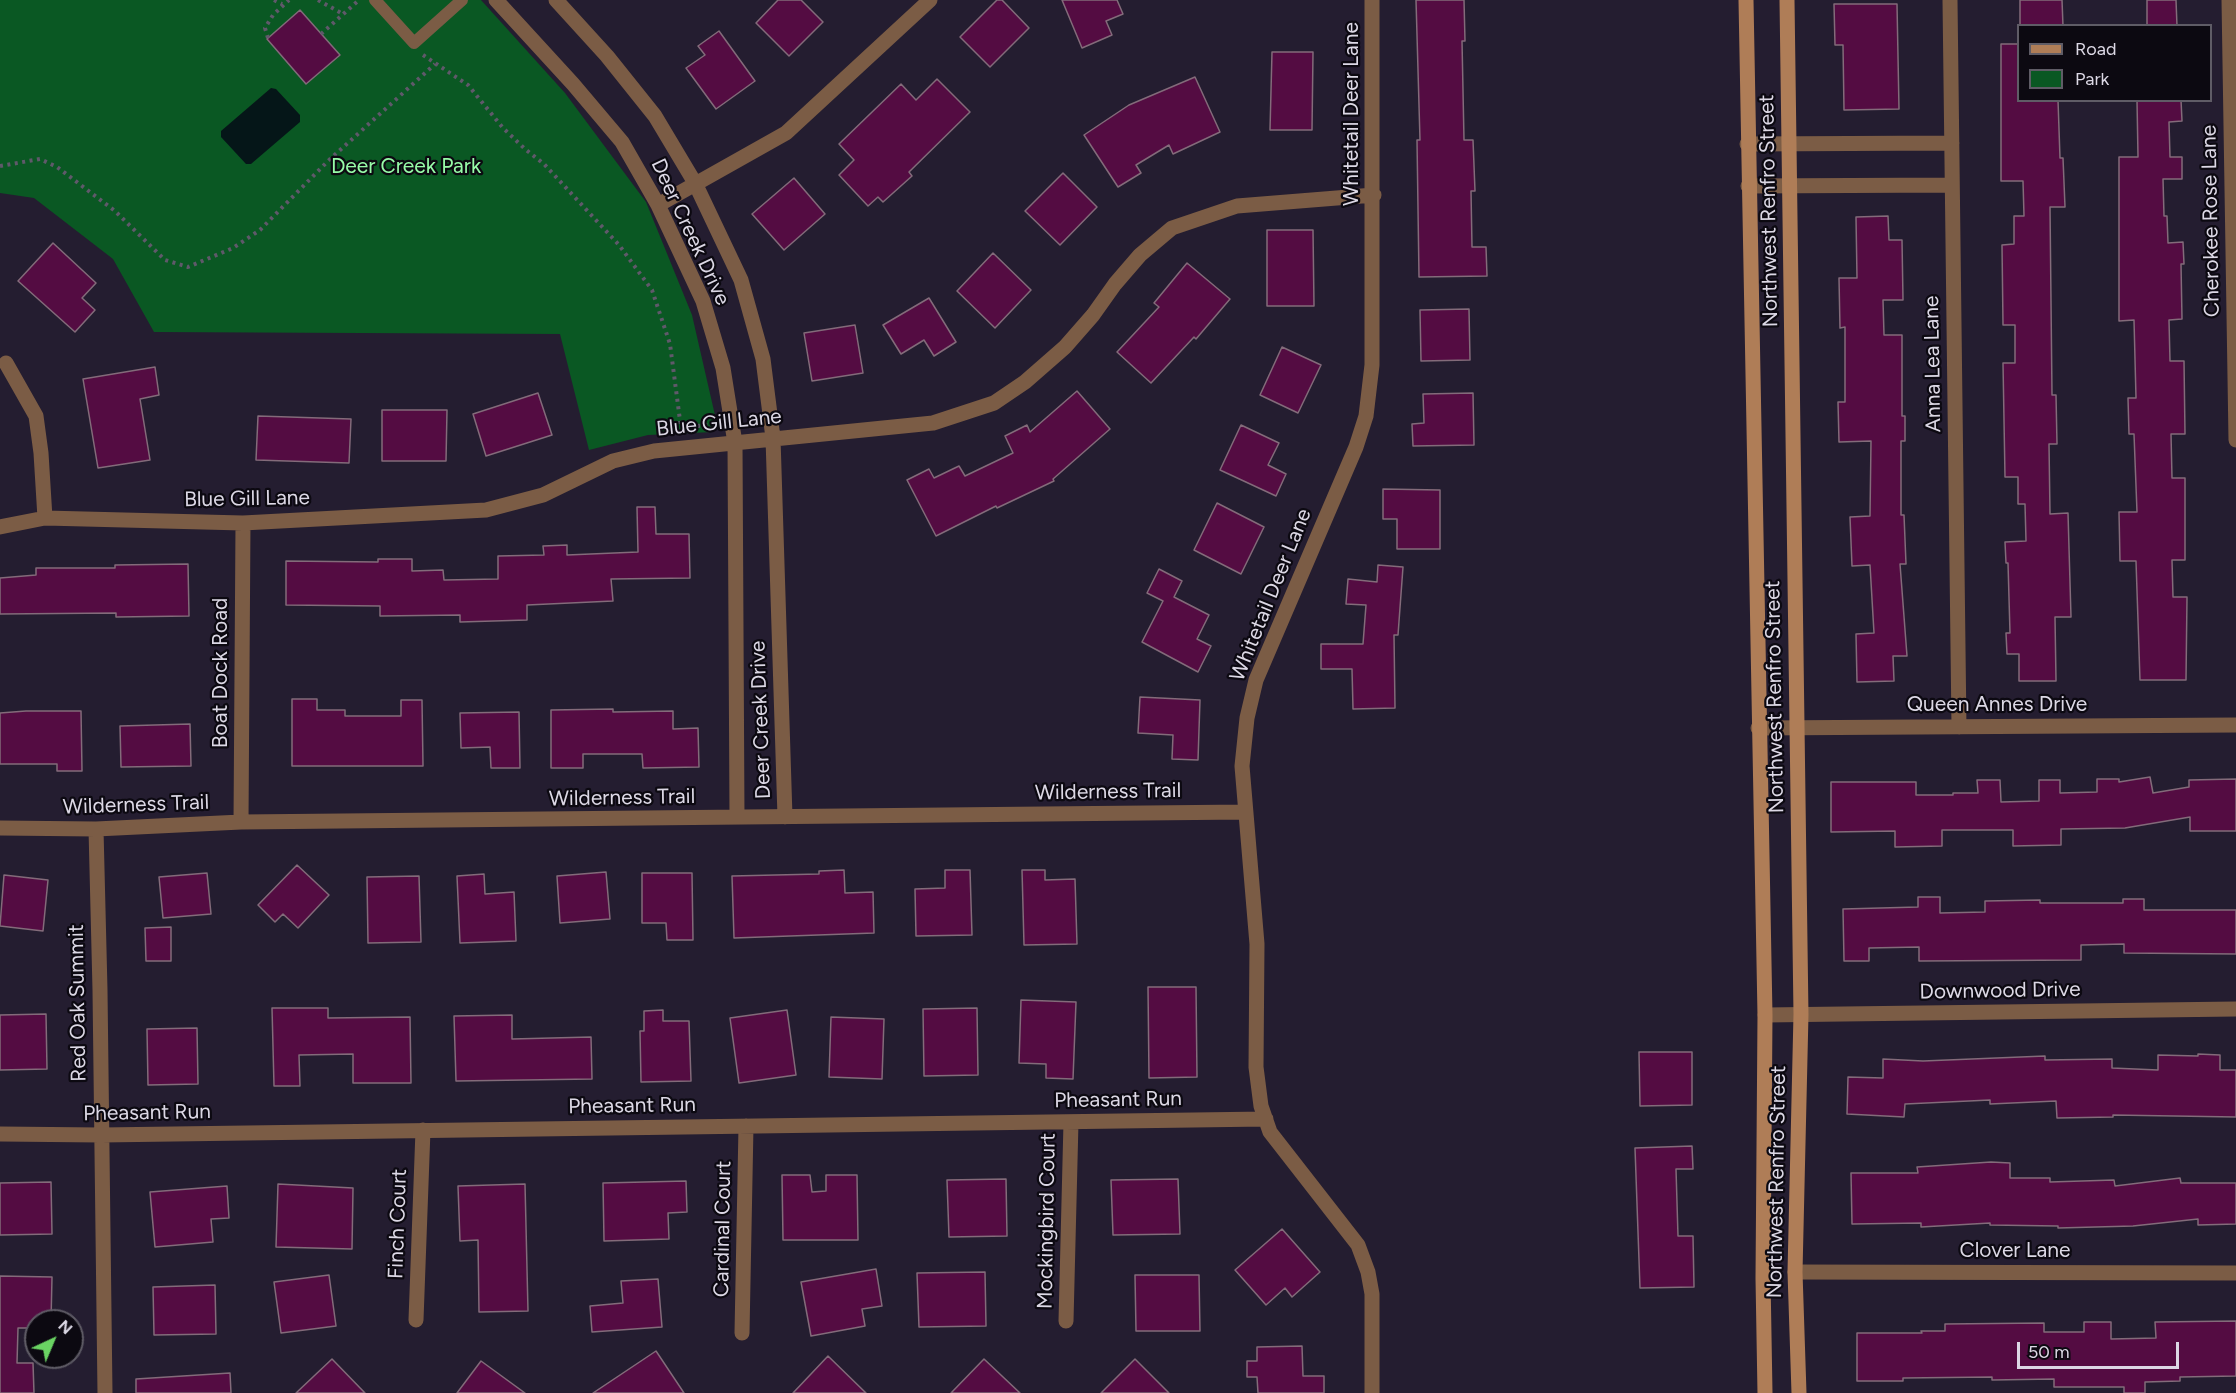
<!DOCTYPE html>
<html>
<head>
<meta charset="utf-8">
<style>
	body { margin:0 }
	#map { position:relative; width:2236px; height:1393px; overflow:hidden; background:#241d30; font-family:Figtree,sans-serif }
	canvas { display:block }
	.legend { position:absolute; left:2017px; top:24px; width:195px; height:78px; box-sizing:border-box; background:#0c0911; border:2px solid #5f5c66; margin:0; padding:8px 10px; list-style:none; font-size:18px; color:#dcd8e5 }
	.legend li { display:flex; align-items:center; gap:12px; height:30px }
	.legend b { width:30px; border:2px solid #5f5c66 }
	.north { position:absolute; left:24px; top:1309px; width:60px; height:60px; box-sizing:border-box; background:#0c0911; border:2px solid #5f5c66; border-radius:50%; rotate:44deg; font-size:16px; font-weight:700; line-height:24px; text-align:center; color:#dcd8e5 }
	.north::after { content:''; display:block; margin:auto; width:21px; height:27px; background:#6ad363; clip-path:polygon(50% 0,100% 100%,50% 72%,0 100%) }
	.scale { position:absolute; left:2017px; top:1342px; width:162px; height:27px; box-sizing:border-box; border:3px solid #dcd8e5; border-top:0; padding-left:8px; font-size:18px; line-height:21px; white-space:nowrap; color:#dcd8e5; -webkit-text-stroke:4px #0c0911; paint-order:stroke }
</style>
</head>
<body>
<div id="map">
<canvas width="2236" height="1393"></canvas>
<ul class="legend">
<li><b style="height:8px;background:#af7d57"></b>Road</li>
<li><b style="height:16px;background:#0a5823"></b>Park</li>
</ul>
<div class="north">N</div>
<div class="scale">50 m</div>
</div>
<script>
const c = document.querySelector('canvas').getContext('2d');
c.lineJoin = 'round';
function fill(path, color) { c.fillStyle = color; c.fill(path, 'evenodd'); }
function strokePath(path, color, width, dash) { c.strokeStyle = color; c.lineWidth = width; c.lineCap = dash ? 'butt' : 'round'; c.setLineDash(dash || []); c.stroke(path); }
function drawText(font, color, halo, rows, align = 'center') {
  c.font = font + ' Figtree,sans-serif'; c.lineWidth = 4.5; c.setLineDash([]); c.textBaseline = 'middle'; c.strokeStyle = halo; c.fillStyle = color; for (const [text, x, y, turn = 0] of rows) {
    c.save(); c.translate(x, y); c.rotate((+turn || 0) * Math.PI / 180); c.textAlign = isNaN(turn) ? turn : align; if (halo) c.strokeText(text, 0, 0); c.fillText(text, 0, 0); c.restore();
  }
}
fill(new Path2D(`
	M 0,0 L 481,0 L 565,93 L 646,202 L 692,315 L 717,424 L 713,432 L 648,435 L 589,450 L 560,334 L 154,332 L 113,259 L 34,198 L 0,193 Z`), '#0a5823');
fill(new Path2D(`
	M 271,88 L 276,89 L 300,115 L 300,122 L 251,164 L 246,164 L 221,137 L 221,131 Z`), '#051618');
const building = new Path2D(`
	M 778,0 L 801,0 L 823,22 L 789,56 L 756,23 Z
	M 997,0 L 1002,0 L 1029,28 L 990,67 L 960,37 Z
	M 1062,0 L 1117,0 L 1123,14 L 1106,21 L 1112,35 L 1082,48 Z
	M 1416,0 L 1464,0 L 1465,41 L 1462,41 L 1464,140 L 1473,140 L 1475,191 L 1471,191 L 1472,247 L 1486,247 L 1487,276 L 1419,277 L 1417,140 L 1420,140 Z
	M 2020,0 L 2062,0 L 2063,26 L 2020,26 Z
	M 2147,0 L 2176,0 L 2177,26 L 2147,26 Z
	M 1834,4 L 1897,4 L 1899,109 L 1844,110 L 1843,45 L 1835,45 Z
	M 300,10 L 340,55 L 306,84 L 267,39 Z
	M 719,31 L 755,81 L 716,109 L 686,68 L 705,55 L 698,46 Z
	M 2001,44 L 2019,44 L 2019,100 L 2058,100 L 2060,158 L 2063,158 L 2065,207 L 2050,207 L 2052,395 L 2056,395 L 2057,444 L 2049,444 L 2050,514 L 2068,513 L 2071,617 L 2055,617 L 2056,681 L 2019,681 L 2019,654 L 2007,654 L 2006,633 L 2010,633 L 2008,563 L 2006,563 L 2005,542 L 2026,541 L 2025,504 L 2018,504 L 2018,477 L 2005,477 L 2003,363 L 2015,363 L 2015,325 L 2003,325 L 2002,245 L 2014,244 L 2014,216 L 2024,216 L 2023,181 L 2001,181 Z
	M 1272,52 L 1313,52 L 1312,130 L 1270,130 Z
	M 1195,77 L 1220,132 L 1173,154 L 1169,145 L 1136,165 L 1141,173 L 1118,187 L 1084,135 L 1129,105 Z
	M 937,79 L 970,112 L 909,172 L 912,176 L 883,202 L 878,197 L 868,206 L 839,175 L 854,160 L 839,144 L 901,84 L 916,100 Z
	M 2137,100 L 2181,100 L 2182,121 L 2169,122 L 2170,157 L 2182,157 L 2182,179 L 2163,179 L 2164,216 L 2167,216 L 2168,243 L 2183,242 L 2184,264 L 2181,264 L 2182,319 L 2169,320 L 2170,361 L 2184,361 L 2185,434 L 2171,434 L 2172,478 L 2185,478 L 2185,560 L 2172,560 L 2173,597 L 2187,597 L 2186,680 L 2140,680 L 2136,561 L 2120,561 L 2119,512 L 2137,512 L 2134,434 L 2129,434 L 2128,398 L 2136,398 L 2134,320 L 2119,321 L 2119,157 L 2138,157 Z
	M 1063,173 L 1097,207 L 1060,245 L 1025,211 Z
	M 794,178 L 825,214 L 784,250 L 752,214 Z
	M 1888,216 L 1889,240 L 1902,240 L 1903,300 L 1883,300 L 1884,335 L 1902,335 L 1902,416 L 1905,416 L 1905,441 L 1901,441 L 1901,515 L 1904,515 L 1906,564 L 1900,564 L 1907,656 L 1893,656 L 1894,681 L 1857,682 L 1856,634 L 1874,633 L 1870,565 L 1852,566 L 1850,517 L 1870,516 L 1871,441 L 1839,442 L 1838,402 L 1845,402 L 1845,327 L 1840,328 L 1839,278 L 1857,278 L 1856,217 Z
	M 1267,230 L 1313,230 L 1314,306 L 1267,306 Z
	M 53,243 L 96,283 L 82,298 L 95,310 L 75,332 L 18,281 Z
	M 993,253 L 1031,290 L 995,328 L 957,291 Z
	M 1187,263 L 1230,299 L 1196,339 L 1194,337 L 1151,383 L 1117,352 L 1159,307 L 1154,303 Z
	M 929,298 L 956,342 L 934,356 L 924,340 L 901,354 L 883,325 Z
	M 1469,309 L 1470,360 L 1421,361 L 1420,310 Z
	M 855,325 L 863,373 L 812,381 L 804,333 Z
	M 1282,347 L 1321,365 L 1298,413 L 1260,395 Z
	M 155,367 L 159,395 L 140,399 L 150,460 L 98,468 L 83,379 Z
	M 1077,391 L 1110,429 L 1053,479 L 1054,481 L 997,508 L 996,506 L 936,536 L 907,480 L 929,469 L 934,478 L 959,466 L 965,476 L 1013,453 L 1005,436 L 1027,425 L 1030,432 Z
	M 538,393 L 552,435 L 486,456 L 473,414 Z
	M 1473,393 L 1474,445 L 1413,446 L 1412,424 L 1424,423 L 1423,394 Z
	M 382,410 L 447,410 L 446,461 L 382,461 Z
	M 258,416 L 351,419 L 349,463 L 256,460 Z
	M 1241,425 L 1279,443 L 1268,465 L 1286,474 L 1276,496 L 1220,470 Z
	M 1383,489 L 1440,490 L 1440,549 L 1397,549 L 1397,519 L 1383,519 Z
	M 1217,503 L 1264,527 L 1241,574 L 1194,550 Z
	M 637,507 L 655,507 L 656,534 L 689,534 L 690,578 L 611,579 L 613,601 L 527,605 L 527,620 L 460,622 L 460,615 L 380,616 L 380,606 L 286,605 L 286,561 L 378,562 L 378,559 L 412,559 L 412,571 L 443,570 L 444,580 L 498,579 L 498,556 L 544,555 L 543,546 L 567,545 L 567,555 L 638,552 Z
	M 188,564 L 189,616 L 116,617 L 116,613 L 0,614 L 0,578 L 36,575 L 36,568 L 115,568 L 115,565 Z
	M 1378,565 L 1403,567 L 1398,635 L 1394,635 L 1395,708 L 1353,709 L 1352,669 L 1321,669 L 1321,644 L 1363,644 L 1366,605 L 1346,604 L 1348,579 L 1377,582 Z
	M 1159,569 L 1182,581 L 1174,597 L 1209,615 L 1197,639 L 1211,646 L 1198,672 L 1142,642 L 1163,601 L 1147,593 Z
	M 1140,697 L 1200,700 L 1198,760 L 1172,759 L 1173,735 L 1138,733 Z
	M 292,699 L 317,699 L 317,710 L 345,710 L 345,716 L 401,716 L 401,700 L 422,700 L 423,766 L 292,766 Z
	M 613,709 L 613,712 L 673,711 L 673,729 L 698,728 L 699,767 L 643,768 L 642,754 L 583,754 L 583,768 L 551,768 L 551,710 Z
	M 26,711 L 81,711 L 82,771 L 57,771 L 57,764 L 0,764 L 0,713 Z
	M 519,712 L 520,768 L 491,768 L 490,747 L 461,748 L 460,713 Z
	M 190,724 L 191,766 L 121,767 L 120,726 Z
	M 2150,777 L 2153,793 L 2189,787 L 2189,780 L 2236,779 L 2236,831 L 2190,831 L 2190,817 L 2125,828 L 2061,829 L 2061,845 L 2013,846 L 2013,830 L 1942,830 L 1942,846 L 1895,847 L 1895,831 L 1831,832 L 1831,782 L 1916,782 L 1916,795 L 1953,795 L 1953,793 L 1978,793 L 1977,780 L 2000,780 L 2001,802 L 2039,801 L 2039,780 L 2060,780 L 2060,793 L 2097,792 L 2097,779 L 2119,779 L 2119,782 Z
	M 297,865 L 329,895 L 298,928 L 283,914 L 275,922 L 258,905 Z
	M 844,870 L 845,893 L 873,892 L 874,933 L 734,938 L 732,876 L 819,874 L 819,871 Z
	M 945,870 L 970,870 L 972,935 L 916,936 L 915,889 L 945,888 Z
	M 1022,870 L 1045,870 L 1045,880 L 1075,879 L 1077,944 L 1024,945 Z
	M 606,872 L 610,919 L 560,923 L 557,876 Z
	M 207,873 L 211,914 L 163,918 L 159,877 Z
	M 642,873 L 692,873 L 693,940 L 667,940 L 666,923 L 642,923 Z
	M 484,874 L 485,894 L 514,892 L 516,941 L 460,943 L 457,876 Z
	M 4,875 L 48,880 L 43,931 L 0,926 Z
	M 419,876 L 421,942 L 368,943 L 367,877 Z
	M 1918,897 L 1940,897 L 1940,913 L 1985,912 L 1985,901 L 2040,900 L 2040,903 L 2123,903 L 2123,899 L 2144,899 L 2144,910 L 2236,910 L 2236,954 L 2124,953 L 2124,944 L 2081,945 L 2081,960 L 1919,961 L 1919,947 L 1869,948 L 1869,961 L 1844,961 L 1843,909 L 1918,907 Z
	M 171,927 L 171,961 L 146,961 L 145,928 Z
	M 1148,987 L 1196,987 L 1197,1077 L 1149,1078 Z
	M 1021,1000 L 1076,1002 L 1073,1079 L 1046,1078 L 1046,1064 L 1019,1063 Z
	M 272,1008 L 328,1008 L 328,1018 L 410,1017 L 411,1083 L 353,1083 L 353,1054 L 299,1055 L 300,1086 L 274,1086 Z
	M 977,1008 L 978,1075 L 924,1076 L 923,1009 Z
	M 663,1010 L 663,1021 L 689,1021 L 691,1081 L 641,1082 L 640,1031 L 644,1031 L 644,1011 Z
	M 787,1010 L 796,1075 L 739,1083 L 730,1018 Z
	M 46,1014 L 47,1069 L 0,1070 L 0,1015 Z
	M 512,1015 L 512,1039 L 591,1037 L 592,1079 L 456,1081 L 454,1016 Z
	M 831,1017 L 884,1019 L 882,1079 L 829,1077 Z
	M 197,1028 L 198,1084 L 148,1085 L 147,1029 Z
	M 1639,1052 L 1692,1052 L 1692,1105 L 1640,1106 Z
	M 2198,1054 L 2220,1055 L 2220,1070 L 2236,1070 L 2236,1117 L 2113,1115 L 2113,1117 L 2057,1118 L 2056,1101 L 1990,1104 L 1990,1100 L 1905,1104 L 1904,1117 L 1847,1114 L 1848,1077 L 1883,1078 L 1883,1059 L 1923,1061 L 2045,1056 L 2045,1060 L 2112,1059 L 2112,1068 L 2158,1070 L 2158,1055 L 2198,1056 Z
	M 1692,1146 L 1693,1169 L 1676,1169 L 1678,1236 L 1693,1236 L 1694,1287 L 1640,1288 L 1635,1148 Z
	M 1991,1162 L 2010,1163 L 2010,1178 L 2050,1178 L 2050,1182 L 2114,1180 L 2115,1186 L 2180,1178 L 2181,1183 L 2236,1183 L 2236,1224 L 2198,1225 L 2198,1219 L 2133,1226 L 2058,1228 L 2058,1226 L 1990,1225 L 1990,1223 L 1921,1227 L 1921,1223 L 1852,1224 L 1851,1173 L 1918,1173 L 1917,1167 Z
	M 782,1175 L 810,1175 L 812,1192 L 826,1191 L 826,1175 L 857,1175 L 858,1240 L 783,1240 Z
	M 1006,1179 L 1007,1236 L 949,1237 L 947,1180 Z
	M 1178,1179 L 1180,1234 L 1113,1235 L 1111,1180 Z
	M 686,1181 L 687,1212 L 668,1213 L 669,1239 L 604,1241 L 603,1183 Z
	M 51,1182 L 52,1234 L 0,1235 L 0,1183 Z
	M 278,1184 L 353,1188 L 352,1249 L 276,1247 Z
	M 525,1184 L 528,1311 L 479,1312 L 478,1240 L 460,1241 L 458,1186 Z
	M 227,1186 L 229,1218 L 211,1219 L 213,1242 L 155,1247 L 150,1192 Z
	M 1282,1229 L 1320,1272 L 1292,1297 L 1285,1288 L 1266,1305 L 1235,1270 Z
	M 876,1269 L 882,1306 L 862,1309 L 865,1326 L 811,1336 L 801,1282 Z
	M 985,1272 L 986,1326 L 919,1327 L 917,1273 Z
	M 329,1275 L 336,1326 L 281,1333 L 274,1282 Z
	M 1135,1275 L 1199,1275 L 1200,1331 L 1136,1331 Z
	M 0,1276 L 52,1277 L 51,1321 L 36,1321 L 36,1328 L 18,1328 L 17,1363 L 33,1363 L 34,1393 L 0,1393 Z
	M 658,1279 L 662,1327 L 592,1332 L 590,1306 L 623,1303 L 621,1281 Z
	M 215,1285 L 216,1334 L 154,1335 L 153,1287 Z
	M 2236,1321 L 2236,1376 L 2180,1377 L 2180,1381 L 2145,1382 L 2145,1393 L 2124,1393 L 2124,1387 L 2054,1387 L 2054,1379 L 1992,1380 L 1992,1377 L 1903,1378 L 1903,1381 L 1857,1381 L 1857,1333 L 1922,1333 L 1921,1331 L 1945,1331 L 1945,1324 L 2044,1323 L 2044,1332 L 2084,1332 L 2084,1322 L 2111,1322 L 2111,1339 L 2156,1338 L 2155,1322 Z
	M 1302,1346 L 1303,1376 L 1324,1376 L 1324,1393 L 1258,1393 L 1257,1377 L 1247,1377 L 1247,1361 L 1257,1361 L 1257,1347 Z
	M 656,1351 L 684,1393 L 593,1393 Z
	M 828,1356 L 866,1393 L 793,1393 Z
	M 332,1359 L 365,1393 L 296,1393 Z
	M 984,1359 L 1020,1393 L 951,1393 Z
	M 1135,1359 L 1169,1393 L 1101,1393 Z
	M 481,1361 L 525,1393 L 457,1393 Z
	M 230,1373 L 231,1393 L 136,1393 L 136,1379 Z`);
fill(building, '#540c42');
strokePath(building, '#836b7a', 1.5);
strokePath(new Path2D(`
	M 274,0 L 282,4
	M 318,0 L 343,14
	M 321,34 L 359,0
	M 268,38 L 265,28 L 273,15 L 289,0
	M 423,55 L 468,85 L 503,128 L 525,149 L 544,164 L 619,245 L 652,290 L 670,344 L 681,428 L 683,428
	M 0,166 L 40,159 L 57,167 L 115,211 L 165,260 L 188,267 L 233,248 L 260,230 L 328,161 L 435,64
	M 697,426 L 716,424`), '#5f596a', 4, [3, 4.5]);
strokePath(new Path2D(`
	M 375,0 L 414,43 L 462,0`), '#7b5c45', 12);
strokePath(new Path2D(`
	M 496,0 L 573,84 L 622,142 L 658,205 L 703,301 L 723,368 L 735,443 L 737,817
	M 556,0 L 607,56 L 655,116 L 695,183 L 741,280 L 763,359 L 773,438 L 785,817
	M 1372,0 L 1372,365 L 1366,416 L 1356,447 L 1256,680 L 1247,718 L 1242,766 L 1257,944 L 1256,1067 L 1261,1106 L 1270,1132 L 1358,1245 L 1368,1272 L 1372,1294 L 1372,1393
	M 1950,0 L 1959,727
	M 2229,0 L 2236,440
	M 1747,144 L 1952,143
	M 1748,186 L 1952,185
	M 658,205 L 786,133 L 930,0
	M 6,363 L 36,416 L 41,453 L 45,518
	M 0,527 L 45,518 L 243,523 L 486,510 L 543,495 L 613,461 L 654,451 L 933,423 L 994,403 L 1025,382 L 1065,347 L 1093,315 L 1115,284 L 1140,255 L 1172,228 L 1237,206 L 1374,195
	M 1758,728 L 2236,725
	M 241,822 L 243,523
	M 0,828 L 96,829 L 241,822 L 1245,812
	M 96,829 L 100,990 L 105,1393
	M 1765,1015 L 2236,1009
	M 0,1134 L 101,1135 L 1266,1119
	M 1795,1272 L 2236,1273
	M 416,1320 L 423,1130
	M 1066,1321 L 1071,1122
	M 742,1333 L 746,1126`), '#7b5c45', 15);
strokePath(new Path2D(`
	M 1746,0 L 1765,1015 L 1763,1278 L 1765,1393
	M 1787,0 L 1801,1014 L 1795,1272 L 1799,1393`), '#af7d57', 15);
drawText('21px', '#dcd8e5', '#0c0911', [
	["Whitetail Deer Lane",1352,114,-90],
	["Northwest Renfro Street",1769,211,-91],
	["Cherokee Rose Lane",2211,221,-91],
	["Deer Creek Drive",690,232,65],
	["Anna Lea Lane",1933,364,-91],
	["Blue Gill Lane",719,423,-6],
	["Blue Gill Lane",247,499,-1],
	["Whitetail Deer Lane",1271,595,-68],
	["Boat Dock Road",221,673,-90],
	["Northwest Renfro Street",1775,697,-91],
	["Queen Annes Drive",1997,705],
	["Deer Creek Drive",761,720,-92],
	["Wilderness Trail",1108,792,-1],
	["Wilderness Trail",622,798,-1],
	["Wilderness Trail",136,805,-2],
	["Downwood Drive",2000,991,-1],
	["Red Oak Summit",78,1003,-91],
	["Pheasant Run",1118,1100,-1],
	["Pheasant Run",632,1106,-1],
	["Pheasant Run",147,1113,-1],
	["Northwest Renfro Street",1777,1182,-89],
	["Mockingbird Court",1047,1221,-89],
	["Finch Court",398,1224,-88],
	["Cardinal Court",723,1229,-89],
	["Clover Lane",2015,1251]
]);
drawText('21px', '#97fca8', '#0c0911', [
	["Deer Creek Park",406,167]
]);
</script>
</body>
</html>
